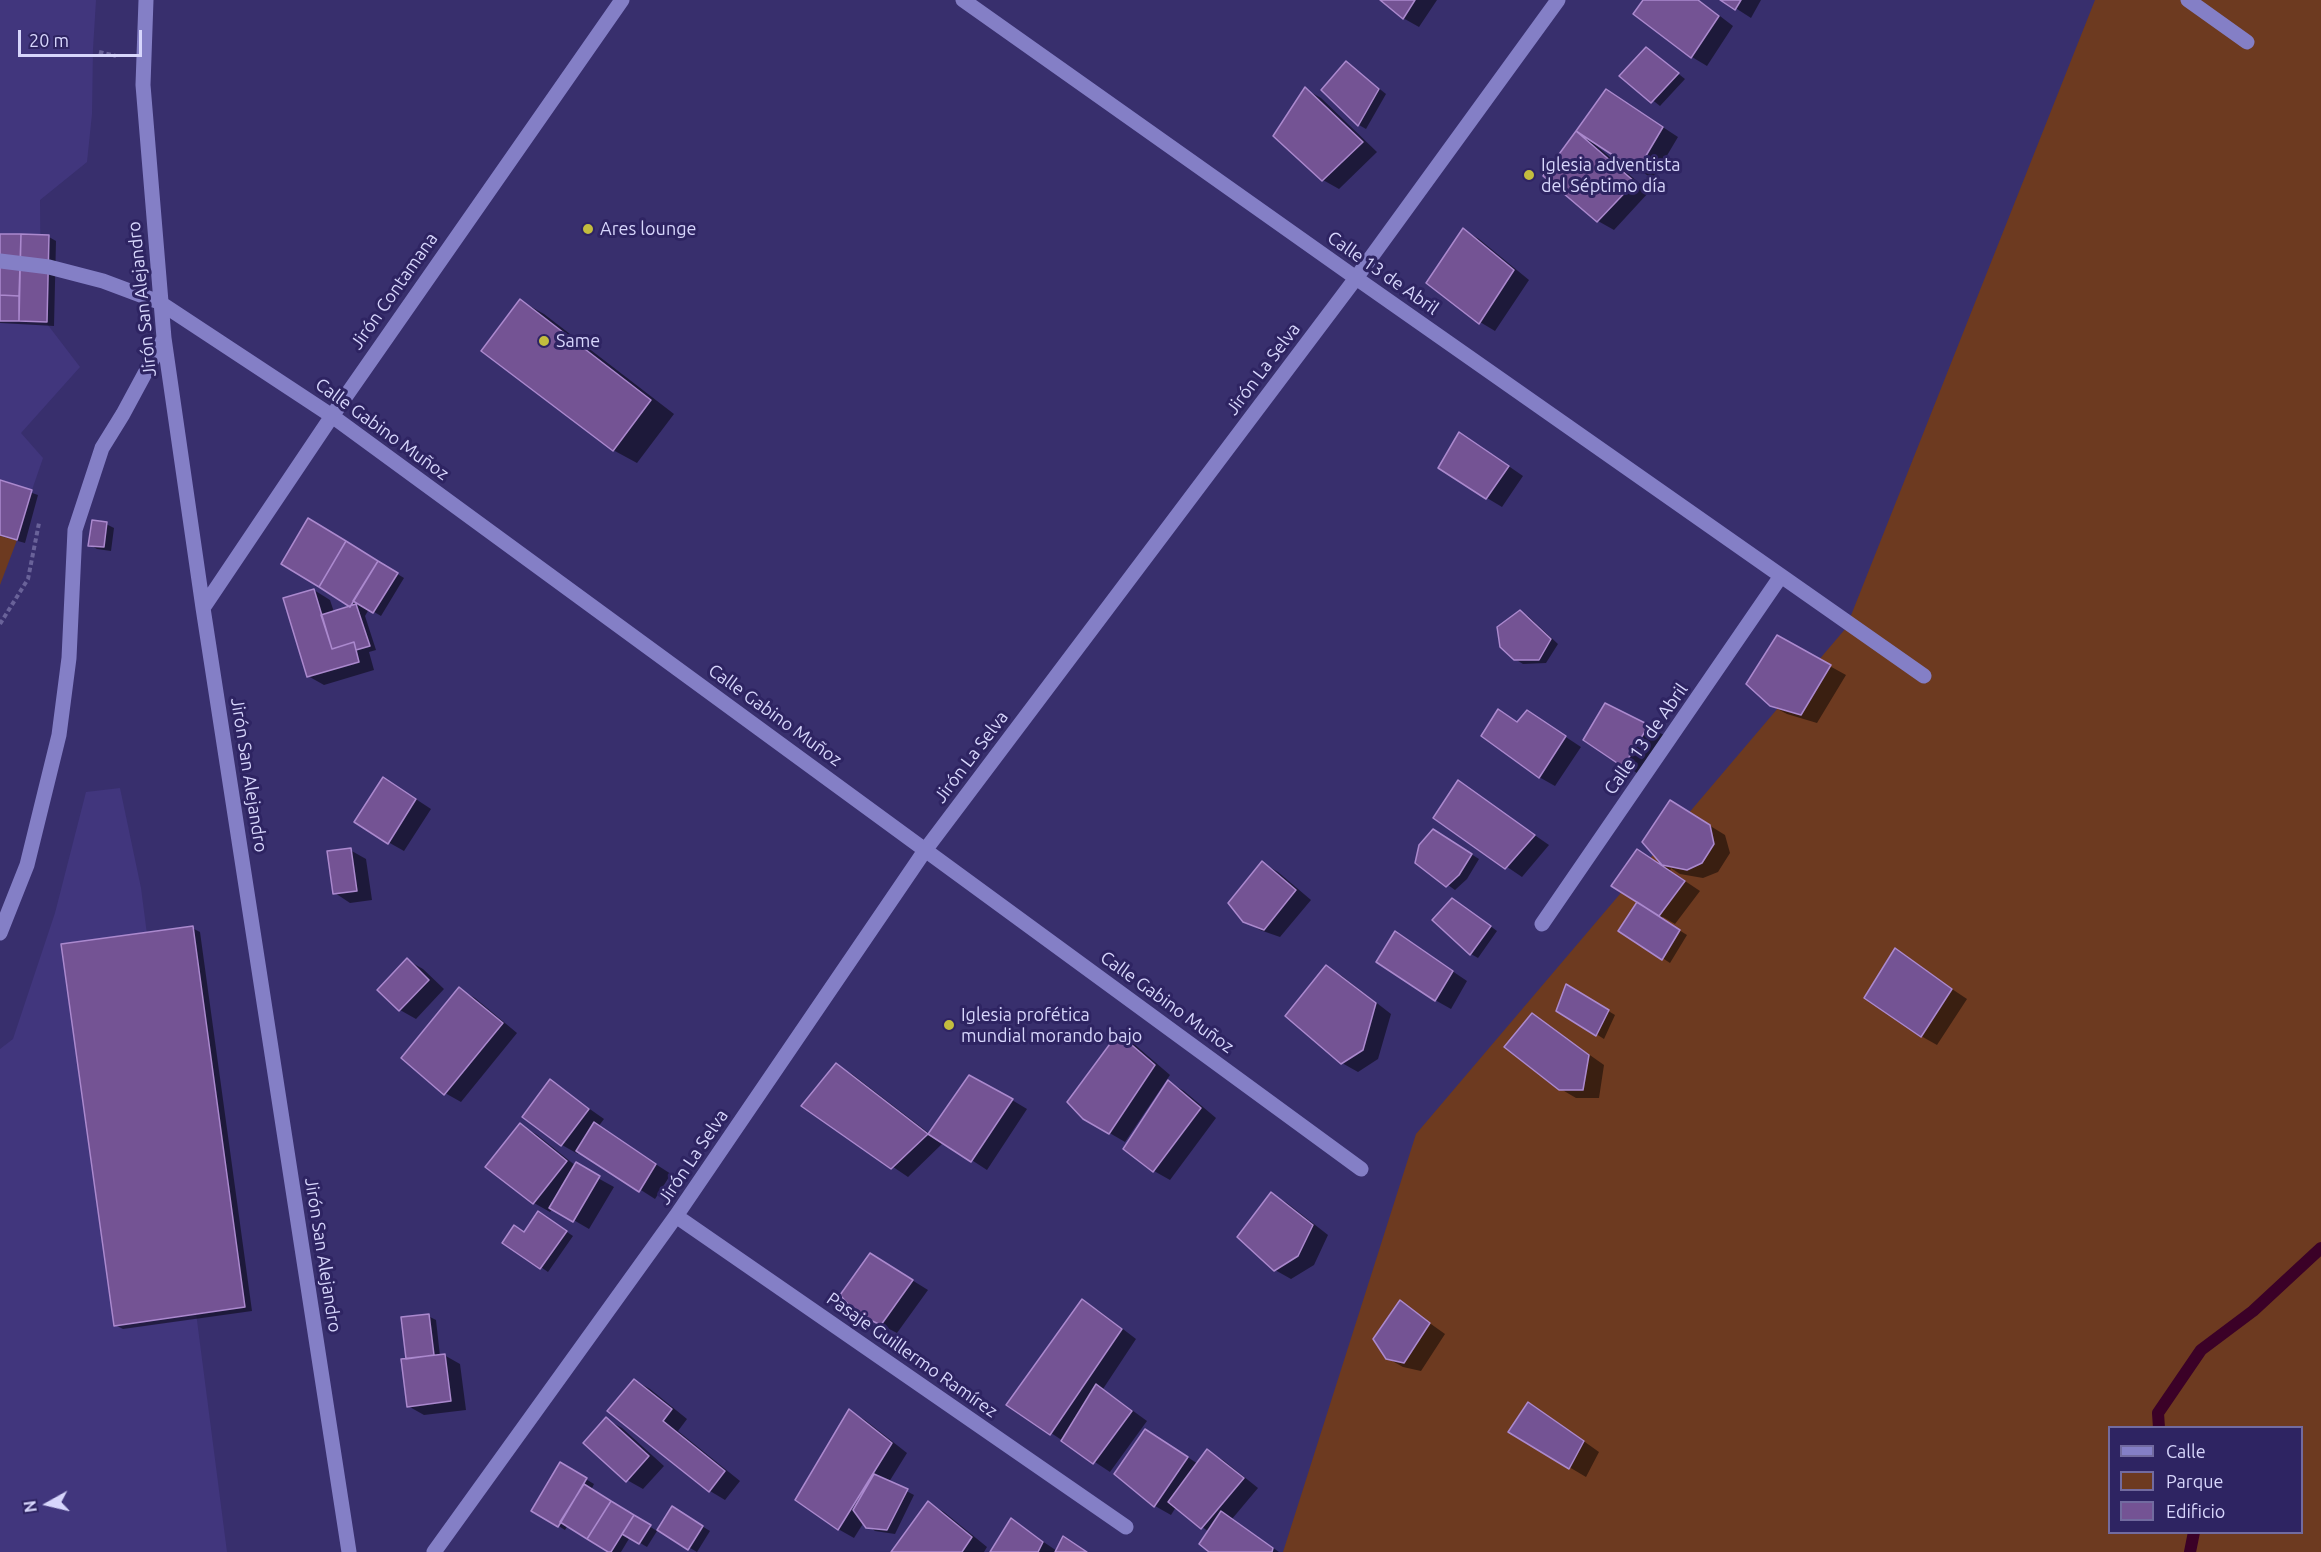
<!DOCTYPE html>
<html>
<head>
<meta charset="utf-8">
<style>
	body { margin:0 }
	#map { position:relative; width:2321px; height:1552px; overflow:hidden; background:#382f6d; font-family:Ubuntu,sans-serif }
	canvas { display:block }
	.legend { position:absolute; left:2108px; top:1426px; width:195px; height:108px; box-sizing:border-box; background:#2e2462; border:2px solid #726ba0; margin:0; padding:8px 10px; list-style:none; font-size:18px; color:#d7d6fc }
	.legend li { display:flex; align-items:center; gap:12px; height:30px }
	.legend b { width:30px; border:2px solid #726ba0 }
	.north { position:absolute; left:18px; top:1474px; width:60px; height:60px; -webkit-text-stroke:4px #2e2462; paint-order:stroke; rotate:262deg; font-size:16px; font-weight:700; line-height:24px; text-align:center; color:#d7d6fc }
	.north::after { content:''; display:block; margin:auto; width:21px; height:27px; background:#d7d6fc; clip-path:polygon(50% 0,100% 100%,50% 72%,0 100%) }
	.scale { position:absolute; left:18px; top:30px; width:124px; height:27px; box-sizing:border-box; border:3px solid #d7d6fc; border-top:0; padding-left:8px; font-size:18px; line-height:21px; white-space:nowrap; color:#d7d6fc; -webkit-text-stroke:4px #2e2462; paint-order:stroke }
</style>
</head>
<body>
<div id="map">
<canvas width="2321" height="1552"></canvas>
<ul class="legend">
<li><b style="height:8px;background:#847fc6"></b>Calle</li>
<li><b style="height:16px;background:#6d3a20"></b>Parque</li>
<li><b style="height:16px;background:#745394"></b>Edificio</li>
</ul>
<div class="north">N</div>
<div class="scale">20 m</div>
</div>
<script>
const c = document.querySelector('canvas').getContext('2d');
c.lineJoin = 'round';
function fill(path, color) { c.fillStyle = color; c.fill(path, 'evenodd'); }
function strokePath(path, color, width, dash) { c.strokeStyle = color; c.lineWidth = width; c.lineCap = dash ? 'butt' : 'round'; c.setLineDash(dash || []); c.stroke(path); }
function drawText(font, color, halo, rows, align = 'center') {
  c.font = font + ' Ubuntu,sans-serif'; c.lineWidth = 6; c.setLineDash([]); c.textBaseline = 'middle'; c.strokeStyle = halo; c.fillStyle = color; for (const [text, x, y, turn = 0] of rows) {
    c.save(); c.translate(x, y); c.rotate((+turn || 0) * Math.PI / 180); c.textAlign = isNaN(turn) ? turn : align; if (halo) c.strokeText(text, 0, 0); c.fillText(text, 0, 0); c.restore();
  }
}
fill(new Path2D(`
	M 0,0 L 96,0 L 93,49 L 92,114 L 87,162 L 40,200 L 41,316 L 80,367 L 21,433 L 43,458 L 32,490 L 0,480 Z
	M 120,788 L 141,888 L 227,1552 L 0,1552 L 0,1049 L 13,1039 L 55,913 L 86,792 Z`), '#41367d');
fill(new Path2D(`
	M 2095,0 L 2321,0 L 2321,1552 L 1283,1552 L 1416,1134 L 1846,628 ZM 2110,1428 L 2302,1428 L 2302,1532 L 2110,1532 Z
	M 0,535 L 17,540 L 0,585 Z`), '#6d3a20');
fill(new Path2D(`
	M 1383,0 L 1437,0 L 1419,27 L 1403,18 Z
	M 1645,0 L 1699,0 L 1733,26 L 1707,66 L 1692,57 Z
	M 1723,0 L 1761,0 L 1751,18 Z
	M 1647,49 L 1685,79 L 1660,106 L 1621,75 Z
	M 1346,62 L 1386,94 L 1366,129 L 1359,125 L 1323,90 Z
	M 1305,89 L 1321,98 L 1377,152 L 1339,189 L 1323,180 Z
	M 1606,90 L 1678,137 L 1653,179 L 1598,143 L 1596,145 L 1649,192 L 1614,230 L 1598,221 L 1545,176 Z
	M 1464,230 L 1479,239 L 1529,280 L 1495,331 L 1480,322 Z
	M 0,236 L 49,237 L 56,241 L 54,326 L 0,323 Z
	M 521,301 L 544,314 L 674,414 L 637,463 L 613,450 Z
	M 1475,443 L 1523,476 L 1502,507 L 1487,498 Z
	M 0,482 L 38,495 L 25,543 L 0,536 Z
	M 106,524 L 114,528 L 111,551 L 97,549 L 90,545 Z
	M 324,529 L 404,578 L 381,616 L 369,609 L 365,616 L 376,650 L 369,652 L 374,670 L 324,685 L 308,676 L 314,590 L 330,600 L 334,612 L 352,606 L 283,563 Z
	M 1520,611 L 1528,616 L 1558,644 L 1546,663 L 1523,664 L 1515,659 Z
	M 1777,637 L 1846,675 L 1817,723 L 1787,714 L 1770,705 Z
	M 1605,704 L 1664,735 L 1640,775 L 1585,739 Z
	M 1528,712 L 1581,747 L 1555,786 L 1539,777 L 1518,723 Z
	M 1458,782 L 1549,845 L 1522,877 L 1435,818 Z
	M 399,788 L 431,809 L 404,851 L 388,842 Z
	M 1686,811 L 1725,835 L 1730,853 L 1718,872 L 1703,878 L 1680,874 L 1671,868 L 1670,871 L 1700,891 L 1675,924 L 1663,917 L 1661,919 L 1687,935 L 1670,963 L 1620,930 L 1637,904 L 1653,860 L 1666,867 L 1643,842 Z
	M 1441,835 L 1479,859 L 1467,879 L 1455,890 L 1417,863 Z
	M 350,850 L 366,859 L 372,900 L 350,903 L 335,893 Z
	M 1263,863 L 1278,872 L 1311,900 L 1280,937 L 1260,930 L 1244,921 Z
	M 1460,904 L 1497,931 L 1478,958 L 1471,954 L 1434,920 Z
	M 192,928 L 200,932 L 252,1311 L 123,1329 L 115,1325 Z
	M 1396,933 L 1467,981 L 1451,1009 L 1435,1000 Z
	M 1895,951 L 1967,999 L 1937,1045 L 1921,1036 Z
	M 407,960 L 423,969 L 444,989 L 416,1019 L 400,1010 L 379,990 Z
	M 1327,967 L 1342,976 L 1391,1014 L 1378,1059 L 1358,1072 L 1342,1063 Z
	M 1567,986 L 1615,1015 L 1604,1039 L 1558,1010 Z
	M 459,989 L 475,998 L 517,1033 L 461,1102 L 445,1093 L 403,1058 Z
	M 1533,1015 L 1604,1065 L 1599,1098 L 1576,1098 L 1559,1088 Z
	M 1118,1035 L 1134,1044 L 1170,1075 L 1125,1142 L 1084,1118 Z
	M 836,1065 L 852,1074 L 930,1134 L 1012,1100 L 1027,1109 L 987,1170 L 944,1142 L 908,1177 L 803,1106 Z
	M 550,1081 L 604,1119 L 598,1127 L 671,1174 L 655,1199 L 580,1151 L 578,1154 L 562,1145 L 524,1117 Z
	M 1169,1082 L 1184,1091 L 1216,1118 L 1170,1180 L 1154,1171 L 1125,1148 Z
	M 520,1125 L 536,1134 L 576,1166 L 614,1187 L 589,1229 L 553,1208 L 550,1212 L 534,1203 L 487,1166 Z
	M 1271,1194 L 1287,1203 L 1328,1235 L 1314,1265 L 1291,1279 L 1275,1270 Z
	M 546,1218 L 573,1236 L 548,1272 L 504,1242 L 525,1234 Z
	M 886,1264 L 928,1290 L 897,1333 L 858,1313 Z
	M 1082,1301 L 1098,1310 L 1136,1339 L 1103,1389 L 1147,1421 L 1110,1472 L 1051,1433 Z
	M 1400,1302 L 1445,1334 L 1421,1371 L 1403,1367 L 1387,1358 Z
	M 428,1316 L 436,1320 L 440,1356 L 444,1355 L 460,1364 L 466,1410 L 424,1415 L 408,1406 L 408,1360 Z
	M 634,1380 L 650,1389 L 687,1419 L 678,1431 L 740,1481 L 725,1500 L 710,1491 Z
	M 850,1411 L 865,1420 L 907,1453 L 889,1482 L 914,1495 L 895,1534 L 875,1531 L 864,1522 L 854,1538 L 838,1529 Z
	M 1544,1413 L 1599,1452 L 1586,1477 L 1510,1432 Z
	M 606,1419 L 622,1428 L 664,1466 L 643,1489 L 627,1480 Z
	M 1162,1440 L 1198,1464 L 1207,1451 L 1223,1460 L 1258,1488 L 1232,1519 L 1279,1552 L 1212,1552 L 1209,1532 L 1176,1507 L 1171,1515 L 1155,1506 L 1116,1474 Z
	M 561,1464 L 594,1484 L 591,1490 L 657,1531 L 647,1547 L 630,1537 L 621,1552 L 611,1552 L 568,1525 L 565,1530 L 533,1510 Z
	M 929,1503 L 944,1512 L 987,1547 L 984,1552 L 893,1552 Z
	M 672,1508 L 710,1531 L 697,1552 L 659,1530 Z
	M 1011,1520 L 1057,1551 L 1086,1552 L 992,1552 Z`), '#0007');
strokePath(new Path2D(`
	M 2159,1428 L 2158,1413 L 2201,1350 L 2253,1311 L 2321,1248
	M 2190,1552 L 2194,1532`), '#3b0127', 12);
const building = new Path2D(`
	M 1380,0 L 1415,0 L 1403,19 Z
	M 1643,0 L 1698,0 L 1719,16 L 1691,58 L 1633,14 Z
	M 1720,0 L 1741,0 L 1735,10 Z
	M 1646,47 L 1679,73 L 1651,103 L 1619,76 Z
	M 1346,61 L 1379,89 L 1358,126 L 1321,90 Z
	M 1305,87 L 1363,142 L 1322,181 L 1273,136 Z
	M 1606,89 L 1663,127 L 1637,171 L 1576,131 Z
	M 1576,131 L 1635,182 L 1597,222 L 1543,176 Z
	M 1463,228 L 1514,270 L 1479,324 L 1426,283 Z
	M 0,234 L 21,234 L 19,296 L 0,295 Z
	M 21,234 L 49,235 L 47,322 L 19,321 Z
	M 0,295 L 19,296 L 19,321 L 0,321 Z
	M 520,299 L 651,400 L 613,451 L 481,351 Z
	M 1459,432 L 1509,466 L 1486,499 L 1438,468 Z
	M 0,480 L 32,490 L 17,540 L 0,535 Z
	M 308,518 L 346,541 L 319,587 L 281,564 Z
	M 92,520 L 107,522 L 104,547 L 88,546 Z
	M 346,541 L 378,561 L 350,607 L 319,587 Z
	M 378,561 L 398,573 L 373,613 L 353,601 Z
	M 314,589 L 332,649 L 354,642 L 359,662 L 307,677 L 283,598 Z
	M 356,604 L 370,646 L 356,650 L 354,642 L 332,649 L 321,615 Z
	M 1520,610 L 1551,639 L 1539,660 L 1514,660 L 1500,647 L 1497,627 Z
	M 1777,635 L 1831,665 L 1801,715 L 1770,706 L 1746,684 Z
	M 1605,703 L 1649,725 L 1623,767 L 1583,740 Z
	M 1498,709 L 1517,722 L 1527,710 L 1566,736 L 1539,778 L 1481,736 Z
	M 383,777 L 416,799 L 388,844 L 354,822 Z
	M 1458,780 L 1535,835 L 1505,869 L 1433,818 Z
	M 1670,800 L 1710,825 L 1714,844 L 1702,863 L 1687,870 L 1662,865 L 1642,842 Z
	M 1433,829 L 1472,854 L 1459,875 L 1446,887 L 1415,863 L 1419,845 Z
	M 351,848 L 357,891 L 333,894 L 327,851 Z
	M 1637,849 L 1685,881 L 1659,916 L 1611,886 Z
	M 1262,861 L 1296,890 L 1264,930 L 1243,922 L 1228,903 Z
	M 1452,898 L 1491,926 L 1470,955 L 1432,920 Z
	M 1637,902 L 1680,930 L 1662,960 L 1618,931 Z
	M 193,926 L 245,1307 L 114,1326 L 61,944 Z
	M 1395,931 L 1453,971 L 1435,1001 L 1376,962 Z
	M 1895,948 L 1952,989 L 1921,1037 L 1864,998 Z
	M 407,958 L 429,980 L 399,1011 L 377,990 Z
	M 1326,965 L 1376,1003 L 1363,1050 L 1341,1064 L 1285,1016 Z
	M 1566,984 L 1609,1010 L 1596,1036 L 1556,1011 Z
	M 459,987 L 503,1023 L 444,1095 L 401,1058 Z
	M 1532,1013 L 1589,1055 L 1583,1090 L 1559,1090 L 1504,1047 Z
	M 1118,1033 L 1155,1065 L 1109,1134 L 1083,1119 L 1067,1102 Z
	M 836,1063 L 928,1134 L 891,1169 L 801,1106 Z
	M 969,1075 L 1013,1099 L 971,1162 L 928,1134 Z
	M 550,1079 L 589,1109 L 561,1146 L 522,1117 Z
	M 1168,1080 L 1201,1108 L 1153,1172 L 1123,1149 Z
	M 594,1122 L 656,1164 L 639,1192 L 576,1151 Z
	M 520,1123 L 567,1161 L 533,1204 L 485,1167 Z
	M 576,1162 L 600,1176 L 573,1222 L 549,1208 Z
	M 1271,1192 L 1313,1225 L 1298,1256 L 1274,1271 L 1237,1237 Z
	M 538,1211 L 567,1231 L 540,1269 L 502,1243 L 514,1225 L 524,1232 Z
	M 870,1253 L 913,1280 L 881,1325 L 857,1314 L 840,1295 Z
	M 1082,1299 L 1122,1329 L 1050,1435 L 1006,1405 Z
	M 1400,1300 L 1430,1323 L 1404,1363 L 1386,1359 L 1373,1339 Z
	M 429,1314 L 434,1355 L 406,1359 L 401,1317 Z
	M 445,1354 L 451,1401 L 407,1407 L 401,1359 Z
	M 634,1379 L 672,1409 L 663,1421 L 725,1471 L 709,1492 L 607,1411 Z
	M 1096,1384 L 1132,1411 L 1093,1464 L 1061,1441 Z
	M 1528,1402 L 1584,1441 L 1569,1469 L 1508,1432 Z
	M 849,1409 L 892,1443 L 838,1530 L 795,1500 Z
	M 606,1417 L 649,1456 L 626,1482 L 583,1443 Z
	M 1145,1429 L 1188,1457 L 1154,1507 L 1114,1474 Z
	M 1207,1449 L 1244,1478 L 1201,1529 L 1168,1502 Z
	M 560,1462 L 587,1478 L 558,1527 L 531,1511 Z
	M 874,1474 L 908,1489 L 887,1530 L 866,1528 L 853,1510 Z
	M 584,1484 L 611,1501 L 587,1539 L 560,1522 Z
	M 611,1501 L 634,1515 L 611,1552 L 608,1552 L 587,1539 Z
	M 928,1501 L 972,1537 L 962,1552 L 891,1552 Z
	M 672,1506 L 703,1526 L 688,1550 L 657,1530 Z
	M 1221,1511 L 1273,1548 L 1272,1552 L 1209,1552 L 1199,1544 Z
	M 634,1515 L 651,1525 L 639,1544 L 622,1534 Z
	M 1011,1518 L 1043,1542 L 1038,1552 L 990,1552 Z
	M 1063,1536 L 1087,1552 L 1055,1552 Z`);
fill(building, '#745394');
strokePath(building, '#ab89ce', 1.5);
strokePath(new Path2D(`
	M 99,52 L 116,56
	M 0,624 L 28,579 L 39,523`), '#696299', 4, [4.5, 3]);
strokePath(new Path2D(`
	M 146,0 L 143,85 L 164,338 L 203,608 L 349,1552
	M 963,0 L 1356,278 L 1924,676
	M 2188,0 L 2247,42
	M 0,261 L 49,267 L 103,281 L 159,302 L 332,416 L 1361,1169
	M 203,608 L 332,416 L 622,0
	M 1542,924 L 1781,576
	M 0,933 L 27,865 L 59,735 L 69,658 L 75,530 L 102,448 L 123,414 L 164,338
	M 676,1216 L 1126,1527
	M 434,1552 L 676,1216 L 926,849 L 1356,278 L 1558,0`), '#847fc6', 15);
for (const [x, y, r, color] of [
	[1529,175,6,"#c3bd3e"],
	[588,229,6,"#c3bd3e"],
	[544,341,6,"#c3bd3e"],
	[949,1025,6,"#c3bd3e"]
]) { const dot = new Path2D(); dot.arc(x, y, r, 0, 2 * Math.PI); c.fillStyle = color; c.fill(dot); strokePath(dot, '#2e2462', 2); }
drawText('18px', '#d7d6fc', '#2e2462', [
	["Iglesia adventista",1541,165],
	["del Séptimo día",1541,186],
	["Ares lounge",600,229],
	["Same",556,341],
	["Iglesia profética",961,1015],
	["mundial morando bajo",961,1036]
], 'left');
drawText('18px', '#d7d6fc', '#2e2462', [
	["Calle 13 de Abril",1383,273,35],
	["Jirón Contamana",394,291,-55],
	["Jirón San Alejandro",142,299,-96],
	["Jirón La Selva",1263,369,-53],
	["Calle Gabino Muñoz",382,429,36],
	["Calle Gabino Muñoz",775,715,36],
	["Calle 13 de Abril",1646,739,-55],
	["Jirón La Selva",971,757,-53],
	["Jirón San Alejandro",249,775,81],
	["Calle Gabino Muñoz",1167,1002,36],
	["Jirón La Selva",693,1157,-56],
	["Jirón San Alejandro",323,1255,81],
	["Pasaje Guillermo Ramírez",912,1355,35]
]);
</script>
</body>
</html>
